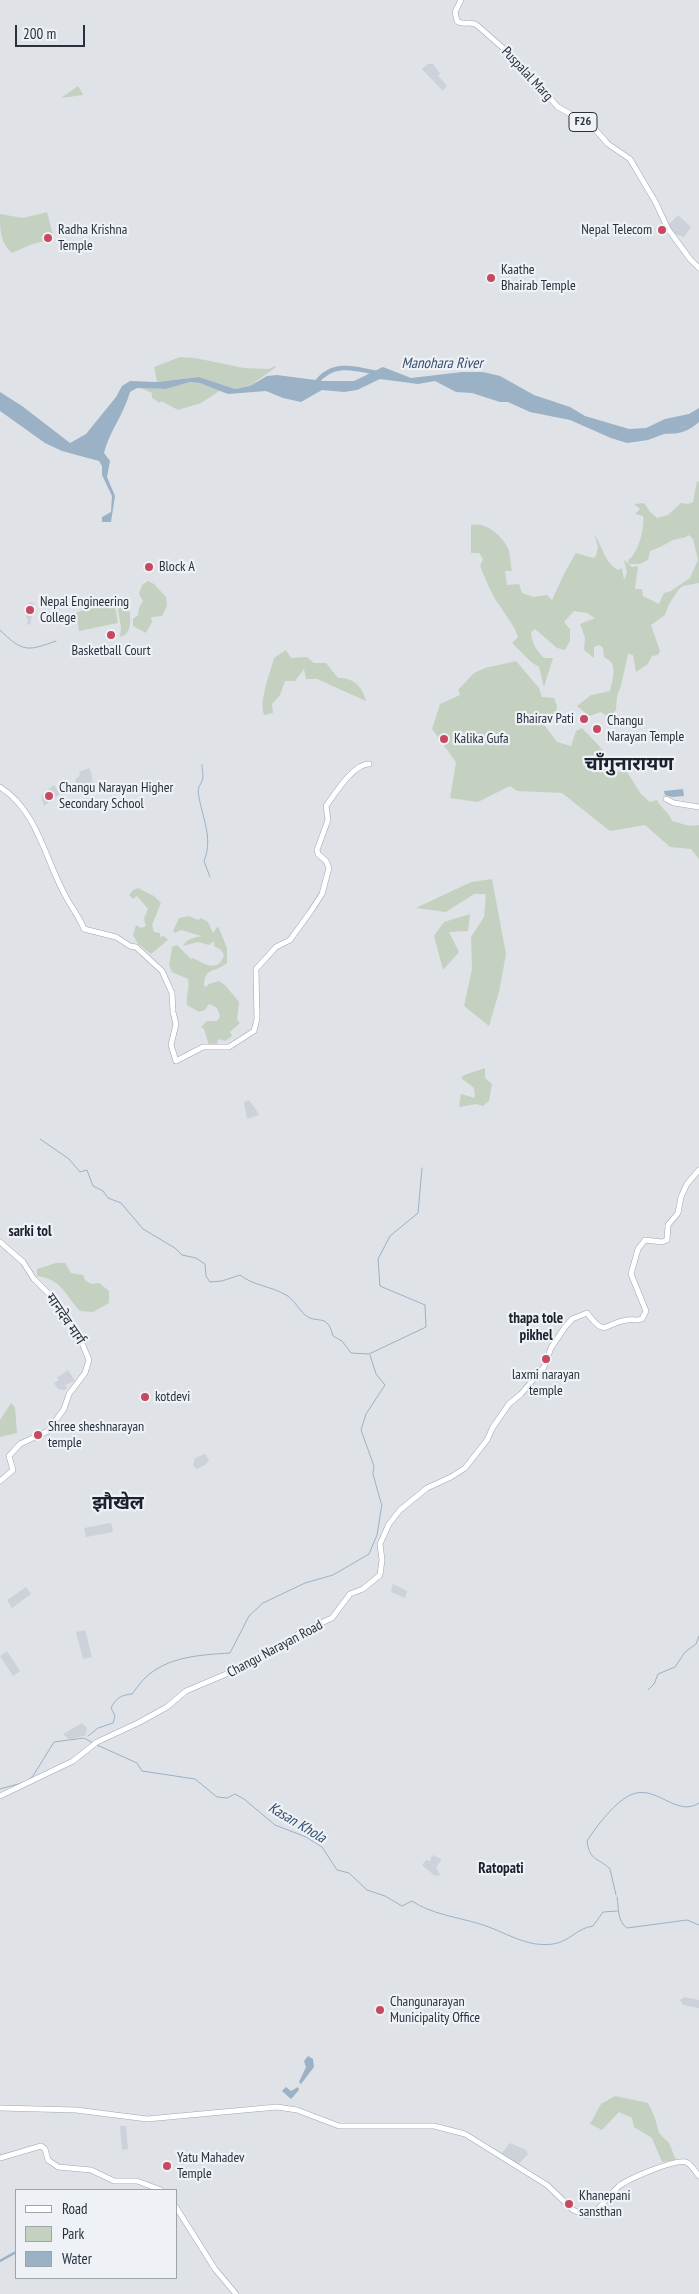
<!DOCTYPE html>
<html>
<head>
<meta charset="utf-8">
<style>
	body { margin:0 }
	#map { position:relative; width:699px; height:2294px; overflow:hidden; background:#dfe2e7; font-family:"PT Sans Narrow",sans-serif }
	canvas { display:block }
	.legend { position:absolute; left:15px; top:2189px; width:162px; height:90px; box-sizing:border-box; background:#eef1f5; border:1px solid #9fa4ab; margin:0; padding:6px 9px; list-style:none; font-size:15px; color:#28313d }
	.legend li { display:flex; align-items:center; gap:10px; height:25px }
	.legend b { width:25px; border:1px solid #9fa4ab }
	.scale { position:absolute; left:15px; top:25px; width:70px; height:22px; box-sizing:border-box; border:2px solid #28313d; border-top:0; padding-left:6px; font-size:15px; line-height:18px; white-space:nowrap; color:#28313d; -webkit-text-stroke:4px #eef1f5; paint-order:stroke }
</style>
</head>
<body>
<div id="map">
<canvas width="699" height="2294"></canvas>
<ul class="legend">
<li><b style="height:6px;background:#fff"></b>Road</li>
<li><b style="height:14px;background:#c5d1c0"></b>Park</li>
<li><b style="height:14px;background:#9bb1c6"></b>Water</li>
</ul>
<div class="scale">200 m</div>
</div>
<script>
const c = document.querySelector('canvas').getContext('2d');
c.lineJoin = 'round';
function fill(path, color) { c.fillStyle = color; c.fill(path, 'evenodd'); }
function strokePath(path, color, width, dash) { c.strokeStyle = color; c.lineWidth = width; c.lineCap = dash ? 'butt' : 'round'; c.setLineDash(dash || []); c.stroke(path); }
function drawText(font, color, halo, rows, align = 'center') {
  c.font = font + ' "PT Sans Narrow","Noto Sans Devanagari",sans-serif'; c.lineWidth = 4.5; c.setLineDash([]); c.textBaseline = 'middle'; c.strokeStyle = halo; c.fillStyle = color; for (const [text, x, y, turn = 0] of rows) {
    c.save(); c.translate(x, y); c.rotate((+turn || 0) * Math.PI / 180); c.textAlign = isNaN(turn) ? turn : align; if (halo) c.strokeText(text, 0, 0); c.fillText(text, 0, 0); c.restore();
  }
}
fill(new Path2D(`
	M 428,64 L 433,64 L 440,74 L 438,76 L 447,85 L 443,91 L 422,69 Z
	M 678,215 L 691,227 L 684,237 L 675,234 L 668,225 Z
	M 29,602 L 34,603 L 30,625 L 27,624 L 28,619 L 26,617 Z
	M 89,768 L 91,772 L 93,785 L 79,790 L 75,780 L 80,775 L 79,772 Z
	M 54,785 L 60,794 L 44,806 L 41,796 Z
	M 249,1100 L 255,1108 L 259,1115 L 247,1119 L 244,1102 Z
	M 68,1370 L 75,1381 L 65,1385 L 67,1388 L 65,1390 L 58,1389 L 54,1383 L 59,1380 L 57,1378 Z
	M 205,1454 L 209,1460 L 205,1465 L 197,1469 L 193,1466 L 195,1458 Z
	M 111,1523 L 113,1532 L 86,1537 L 84,1528 Z
	M 393,1584 L 407,1591 L 405,1598 L 391,1592 Z
	M 26,1587 L 31,1594 L 12,1608 L 7,1600 Z
	M 85,1630 L 92,1657 L 83,1659 L 76,1632 Z
	M 7,1651 L 20,1671 L 13,1676 L 0,1656 Z
	M 82,1723 L 87,1728 L 86,1735 L 70,1740 L 63,1734 Z
	M 432,1855 L 442,1859 L 436,1867 L 440,1875 L 435,1876 L 422,1865 L 426,1860 L 430,1861 Z
	M 684,1997 L 699,2000 L 699,2008 L 683,2005 L 680,2000 Z
	M 120,2126 L 126,2126 L 128,2149 L 122,2150 Z
	M 510,2143 L 526,2150 L 528,2154 L 517,2166 L 500,2155 Z`), '#cdd1d9');
fill(new Path2D(`
	M 78,86 L 83,94 L 83,95 L 61,98 Z
	M 47,212 L 53,235 L 51,239 L 30,245 L 12,253 C 0,242 0,230 0,214 L 23,218 Z
	M 180,357 L 195,358 L 244,368 L 269,369 L 275,366 L 276,367 L 250,386 L 235,389 L 199,377 L 157,382 L 154,367 Z
	M 190,382 L 200,383 L 221,390 L 201,403 L 178,410 L 161,401 L 160,403 L 152,398 L 152,393 L 141,388 L 166,389 Z
	M 697,481 L 699,482 L 699,583 L 683,586 L 679,589 L 669,604 L 665,615 L 651,625 L 660,651 L 658,655 L 652,656 L 648,664 L 636,672 L 633,655 L 628,654 L 621,686 L 617,696 L 616,710 L 609,718 L 601,712 L 589,716 L 577,706 L 591,695 L 610,691 C 612,684 616,667 611,662 C 609,660 606,659 604,657 L 603,648 L 600,645 L 594,647 L 594,658 L 584,650 L 585,638 L 580,624 L 595,618 L 587,613 L 574,611 L 564,622 L 570,629 L 570,641 L 565,650 L 557,648 L 535,629 L 531,632 C 532,643 536,650 544,658 L 553,658 L 544,687 L 539,667 L 531,662 L 512,643 L 518,637 C 514,624 507,618 500,606 C 491,594 486,580 480,566 L 483,559 L 479,553 L 471,553 L 471,525 C 487,522 504,537 509,551 C 511,558 510,565 512,571 L 505,571 L 507,585 L 519,584 L 522,593 L 534,597 L 547,595 L 552,600 L 565,572 L 576,553 L 593,558 L 596,556 L 598,547 L 594,534 C 603,547 604,562 618,570 L 622,568 L 624,580 L 627,572 L 624,560 L 632,567 L 638,566 L 635,589 L 642,589 L 643,596 L 659,604 L 664,593 L 671,591 L 690,578 L 698,560 L 693,539 L 689,535 C 684,539 679,538 673,540 C 665,544 660,548 650,551 L 648,560 L 640,564 L 629,564 L 628,560 C 638,554 645,528 643,516 L 635,514 L 640,509 L 634,504 L 644,503 L 650,512 L 657,518 L 668,515 L 681,503 L 688,504 L 693,502 Z
	M 148,581 L 154,584 L 166,597 L 167,606 L 162,616 L 151,617 L 152,622 L 146,633 L 133,626 L 133,619 L 138,615 L 139,608 L 143,601 L 139,594 L 142,585 Z
	M 114,601 L 118,623 L 79,631 L 76,613 L 100,603 Z
	M 129,602 C 129,615 135,633 120,637 L 121,627 L 117,604 Z
	M 286,650 L 291,658 L 307,657 L 314,663 L 326,663 L 338,678 C 353,677 363,687 366,701 L 317,679 L 306,679 L 304,669 L 295,681 L 285,681 L 280,695 L 272,704 L 273,713 L 264,715 C 259,699 270,674 274,658 Z
	M 516,661 L 539,688 L 542,697 L 554,698 L 557,706 L 556,713 L 542,722 L 557,742 L 571,746 L 576,731 L 582,728 C 594,741 609,753 613,771 L 627,772 L 641,794 L 650,802 L 657,800 C 661,809 669,811 672,821 L 690,826 L 699,825 L 699,859 L 691,849 L 670,847 L 645,825 L 610,831 L 562,793 L 517,791 L 510,786 L 478,802 L 450,798 L 456,762 L 432,729 L 440,704 L 460,695 L 458,690 L 474,673 L 485,668 Z
	M 492,879 L 506,954 L 499,992 L 489,1026 L 464,1006 L 472,969 L 471,937 L 484,917 L 486,894 L 474,894 L 446,912 L 416,908 L 471,882 Z
	M 138,888 L 154,896 L 161,903 L 152,925 L 154,932 L 160,933 L 160,937 L 164,936 L 168,940 L 151,954 L 138,944 L 133,935 L 136,925 L 141,928 L 146,926 L 144,918 L 148,909 L 137,896 L 133,899 L 129,895 L 133,890 Z
	M 470,914 L 468,931 L 449,932 L 459,952 L 443,970 L 434,936 L 444,922 Z
	M 189,916 L 198,920 L 201,918 L 208,922 L 213,933 L 218,926 L 227,948 L 227,963 C 215,973 204,967 204,986 L 206,987 L 209,984 L 219,981 L 225,985 L 239,1002 L 237,1020 L 240,1023 L 230,1032 L 232,1036 L 225,1041 L 218,1039 L 217,1044 L 209,1045 L 204,1029 L 201,1027 L 207,1021 L 217,1021 L 220,1017 C 219,1009 216,1006 209,1004 L 205,1010 L 199,1012 L 187,1005 C 186,995 190,987 188,979 L 172,972 L 169,965 L 172,947 L 177,945 L 191,959 L 193,958 C 204,963 218,974 224,955 L 221,950 L 214,946 L 214,941 L 209,945 L 198,942 L 183,946 C 187,938 194,938 201,936 L 181,930 L 175,933 L 173,931 L 179,918 Z
	M 485,1068 L 485,1078 L 492,1084 L 489,1101 L 483,1106 L 476,1104 L 459,1107 L 461,1094 L 475,1098 L 474,1088 L 461,1078 L 464,1075 Z
	M 56,1263 L 65,1263 L 71,1273 L 83,1275 L 85,1280 L 91,1284 L 99,1283 L 109,1291 L 109,1303 L 93,1312 L 80,1311 C 64,1294 63,1280 37,1276 L 37,1269 Z
	M 11,1403 L 15,1407 L 17,1433 L 0,1437 L 0,1420 Z
	M 615,2096 L 648,2103 L 655,2118 L 659,2133 L 669,2143 L 676,2160 L 662,2162 L 652,2138 L 634,2127 L 632,2118 L 619,2112 L 602,2130 L 590,2124 L 601,2104 Z`), '#c5d1c0');
fill(new Path2D(`
	M 383,367 L 411,378 L 462,372 L 483,372 L 500,376 L 534,395 L 570,407 L 585,416 L 629,429 L 646,428 L 665,419 L 689,414 L 699,408 L 699,421 L 648,440 L 627,443 L 611,438 L 570,420 L 530,412 L 508,402 L 500,402 L 472,393 L 456,392 L 435,381 L 418,384 L 380,379 L 357,390 L 344,392 L 322,390 L 301,402 L 283,398 L 266,391 L 228,394 L 200,383 L 190,382 L 166,389 L 137,388 L 130,392 C 124,414 109,432 104,453 L 110,461 L 107,477 L 115,496 L 111,522 L 102,522 L 102,517 L 111,512 L 112,496 L 102,475 L 102,466 L 99,461 L 62,451 L 45,443 L 0,411 L 0,392 L 22,406 L 70,443 L 86,434 L 116,397 L 122,386 L 130,381 L 157,382 L 199,377 L 235,389 L 250,386 L 267,376 L 277,375 L 323,381 L 354,381 Z
	M 683,789 L 684,796 L 672,797 L 665,795 L 664,791 Z
	M 308,2056 L 313,2059 L 314,2067 L 301,2084 L 299,2082 L 306,2067 L 304,2061 Z
	M 286,2087 L 291,2091 L 298,2087 L 299,2090 L 291,2099 L 282,2091 Z`), '#9bb1c6');
strokePath(new Path2D(`
	M 0,630 C 23,653 28,651 56,641
	M 202,765 C 202,768 203,773 203,777 C 203,782 198,786 198,791 C 201,816 214,837 204,861 L 210,877
	M 40,1139 L 69,1159 L 80,1172 L 87,1170 L 93,1186 L 103,1191 L 108,1198 L 121,1203 L 143,1229 L 175,1248 L 182,1255 L 196,1258 L 205,1264 L 206,1276 L 210,1282 L 222,1281 L 240,1275 C 254,1286 271,1286 286,1295 C 294,1299 298,1309 305,1315 C 318,1325 327,1312 333,1336 L 342,1341 L 351,1353 L 369,1354 L 426,1327 L 425,1305 L 380,1286 L 378,1259 L 390,1236 L 418,1213 L 422,1168
	M 370,1355 L 376,1374 L 385,1385 L 366,1414 L 361,1430 L 374,1466 L 373,1474 L 381,1503
	M 648,1690 L 654,1684 L 658,1674 L 675,1667 L 685,1652 L 696,1644 L 699,1636
	M 88,1736 L 98,1728 L 113,1723 L 115,1716 L 111,1708 C 116,1698 121,1695 132,1694 C 136,1689 140,1683 144,1679 C 167,1656 201,1655 230,1653 L 249,1616 L 263,1603 L 305,1583 L 333,1575 L 369,1554 L 377,1535 L 382,1504
	M 97,1745 L 137,1763 L 142,1771 L 195,1779 L 217,1797 L 227,1798 L 235,1794 L 244,1799 L 275,1825 L 306,1837 L 322,1847 L 337,1870 L 349,1873 L 367,1890 L 385,1896 L 402,1906 L 412,1901 C 431,1914 457,1917 480,1924 C 504,1931 526,1948 553,1944 C 569,1942 577,1928 593,1926 L 603,1912 L 618,1911
	M 28,1780 L 33,1776 L 54,1742 L 84,1738 L 93,1743
	M 0,1789 L 22,1783
	M 616,1895 L 610,1869 C 598,1857 590,1862 587,1841 C 596,1827 617,1799 633,1794 C 657,1785 677,1818 699,1803
	M 617,1897 C 619,1908 617,1921 627,1928 L 687,1920 L 699,1925`), '#9bb1c6', 1);
strokePath(new Path2D(`
	M 0,2261 L 16,2252`), '#9bb1c6', 2.5);
strokePath(new Path2D(`
	M 316,383 C 332,361 355,368 377,373
	M 662,431 C 678,433 687,430 699,419`), '#9bb1c6', 4.5);
const major = new Path2D(`
	M 461,0 L 455,12 L 457,21 C 463,26 470,20 478,26 L 512,56 L 558,107 L 593,127 L 608,144 L 630,159 L 656,203 L 668,229 L 690,259 L 699,268
	M 0,787 C 37,810 45,859 65,895 C 71,907 79,916 84,929 L 116,937 L 130,946 L 136,947 L 162,971 L 172,993 L 173,1012 L 176,1024 L 171,1045 L 176,1061 L 203,1047 L 229,1047 L 254,1031 L 257,1019 L 256,969 L 276,947 L 290,940 L 311,911 L 322,894 L 329,868 L 326,861 L 318,854 L 317,850 L 328,820 L 326,806 C 335,794 353,764 369,764
	M 666,799 L 674,803 L 699,807
	M 0,1242 L 23,1262 L 34,1279 L 57,1302 L 77,1331 L 89,1360 L 85,1373 L 69,1394 L 64,1409 L 48,1431 L 20,1444 L 9,1456 L 13,1470 L 0,1481
	M 0,1796 L 73,1761 L 97,1742 L 138,1723 L 167,1707 L 186,1691 L 231,1672 L 247,1663 L 256,1661 L 301,1632 L 332,1618 L 350,1594 L 363,1589 L 380,1575 L 382,1560 L 380,1544 L 389,1524 L 400,1510 L 427,1488 L 451,1477 L 465,1468 L 487,1440 L 493,1427 L 509,1404 L 521,1394 L 544,1367 L 551,1348 L 565,1327 L 572,1319 L 587,1313 C 607,1339 603,1323 627,1320 C 632,1319 637,1321 642,1319 L 646,1311 L 631,1274 L 638,1249 L 645,1240 L 662,1242 L 667,1240 L 668,1225 L 678,1213 L 681,1197 L 687,1184 L 699,1170
	M 0,2108 L 76,2110 L 147,2119 L 277,2107 L 297,2110 L 339,2126 L 434,2126 L 465,2134 L 547,2185 L 573,2210 L 587,2216 C 601,2210 607,2197 618,2187 C 627,2179 675,2159 686,2162 C 691,2164 695,2171 699,2176
	M 0,2158 L 41,2146 L 45,2149 L 48,2160 L 58,2167 L 91,2170 L 114,2181 L 137,2181 L 161,2190
	M 176,2207 L 215,2269 L 236,2294`);
strokePath(major, '#9ea7b2', 6);
strokePath(major, '#fff', 5);
for (const [x, y, r, color] of [
	[662,230,5,"#c7495f"],
	[48,238,5,"#c7495f"],
	[491,278,5,"#c7495f"],
	[149,567,5,"#c7495f"],
	[30,610,5,"#c7495f"],
	[111,635,5,"#c7495f"],
	[584,719,5,"#c7495f"],
	[597,729,5,"#c7495f"],
	[444,739,5,"#c7495f"],
	[49,796,5,"#c7495f"],
	[546,1359,5,"#c7495f"],
	[145,1397,5,"#c7495f"],
	[38,1435,5,"#c7495f"],
	[380,2010,5,"#c7495f"],
	[167,2166,5,"#c7495f"],
	[569,2204,5,"#c7495f"]
]) { const dot = new Path2D(); dot.arc(x, y, r, 0, 2 * Math.PI); c.fillStyle = color; c.fill(dot); strokePath(dot, '#eef1f5', 2); }
for (const [x, y, w] of [
	[583,122,28]
]) { const box = new Path2D(); box.roundRect(x - w / 2, y - 9.5, w, 19, 4); c.fillStyle = '#eef1f5'; c.fill(box); strokePath(box, '#28313d', 1); }
drawText('bold 12px', '#28313d', null, [
	["F26",583,122]
]);
drawText('14px', '#28313d', '#eef1f5', [
	["Puspalal Marg",527,74,47],
	["मानदेव मार्ग",65,1319,56],
	["Changu Narayan Road",275,1649,-28]
]);
drawText('14px', '#28313d', '#eef1f5', [
	["Radha Krishna",58,230],
	["Temple",58,246],
	["Nepal Telecom",652,230,"right"],
	["Kaathe",501,270],
	["Bhairab Temple",501,286],
	["Block A",159,567],
	["Nepal Engineering",40,602],
	["College",40,618],
	["Basketball Court",111,651,"center"],
	["Bhairav Pati",574,719,"right"],
	["Changu",607,721],
	["Narayan Temple",607,737],
	["Kalika Gufa",454,739],
	["Changu Narayan Higher",59,788],
	["Secondary School",59,804],
	["laxmi narayan",546,1375,"center"],
	["temple",546,1391,"center"],
	["kotdevi",155,1397],
	["Shree sheshnarayan",48,1427],
	["temple",48,1443],
	["Changunarayan",390,2002],
	["Municipality Office",390,2018],
	["Yatu Mahadev",177,2158],
	["Temple",177,2174],
	["Khanepani",579,2196],
	["sansthan",579,2212]
], 'left');
drawText('italic 15px', '#35506f', '#eef1f5', [
	["Manohara River",442,364],
	["Kasan Khola",297,1823,31]
]);
drawText('bold 15px', '#1b222e', '#eef1f5', [
	["sarki tol",30,1232],
	["thapa tole",536,1319],
	["pikhel",536,1336],
	["Ratopati",501,1869]
]);
drawText('bold 19px', '#1b222e', '#eef1f5', [
	["चाँगुनारायण",629,765],
	["झौखेल",118,1504]
]);
</script>
</body>
</html>
